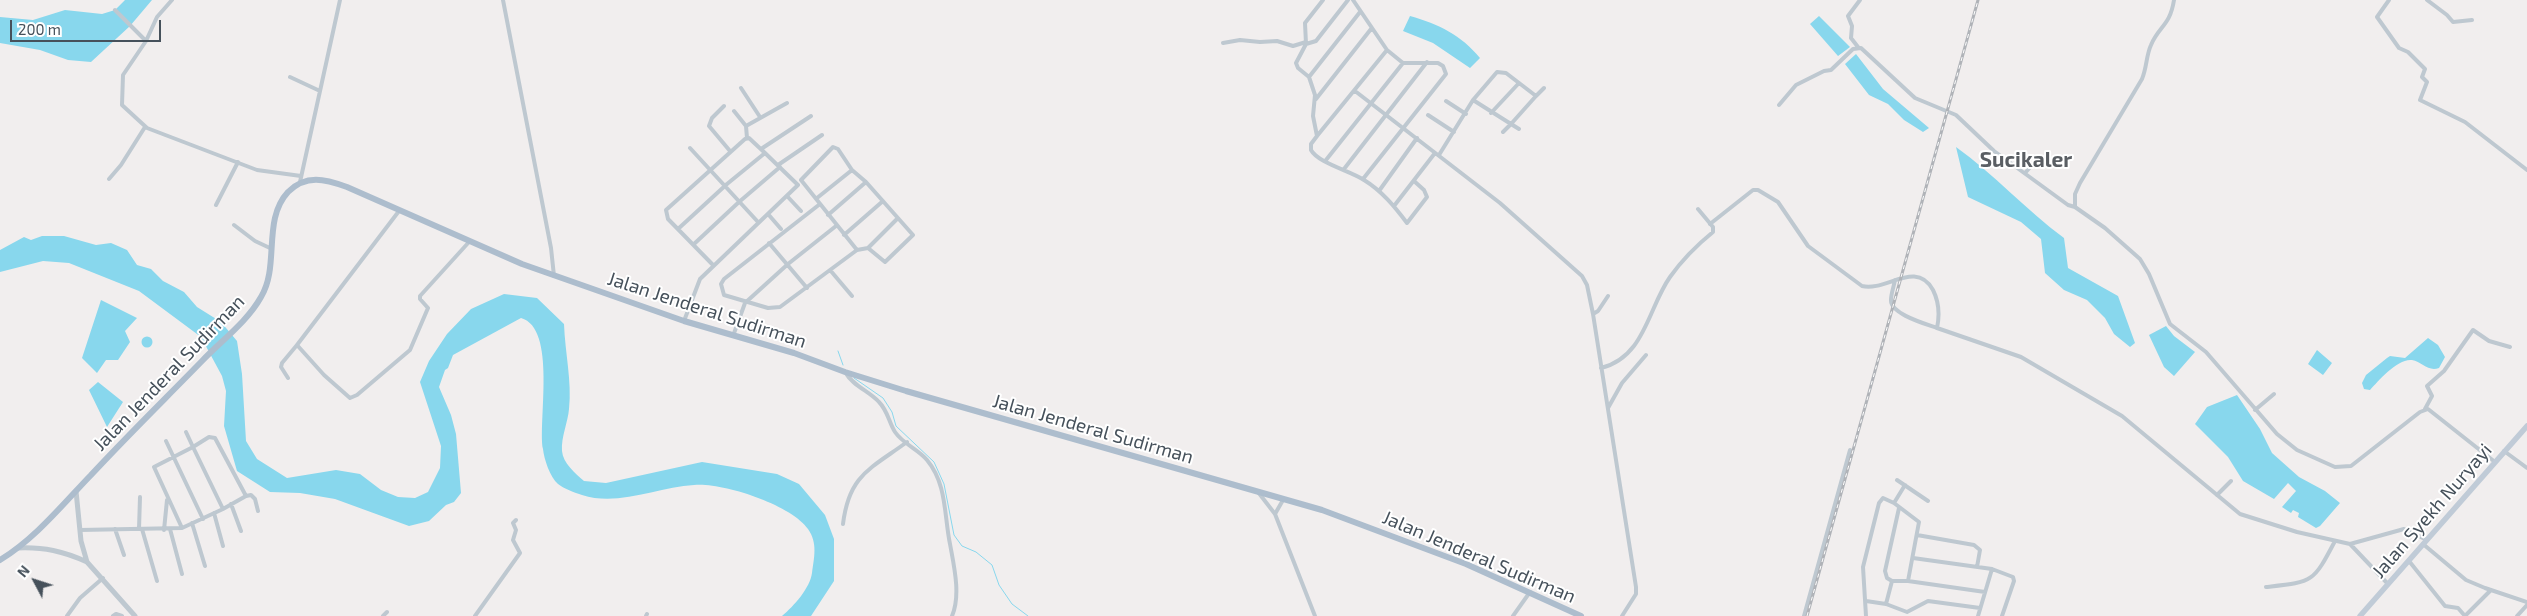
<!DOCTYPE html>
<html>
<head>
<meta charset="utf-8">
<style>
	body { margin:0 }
	#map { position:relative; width:2527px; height:616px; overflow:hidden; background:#f1eeee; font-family:"Exo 2",sans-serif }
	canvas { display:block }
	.north { position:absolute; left:10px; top:556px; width:50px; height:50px; -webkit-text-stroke:4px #fff; paint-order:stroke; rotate:310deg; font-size:14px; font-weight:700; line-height:20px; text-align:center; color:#46515b }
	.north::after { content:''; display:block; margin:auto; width:18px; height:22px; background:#46515b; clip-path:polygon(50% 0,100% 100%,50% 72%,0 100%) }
	.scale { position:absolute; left:10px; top:20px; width:151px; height:22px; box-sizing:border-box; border:2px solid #46515b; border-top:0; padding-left:6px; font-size:15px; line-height:18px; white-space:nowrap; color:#46515b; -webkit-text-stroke:4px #fff; paint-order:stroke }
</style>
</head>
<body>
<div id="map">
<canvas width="2527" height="616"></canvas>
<div class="north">N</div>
<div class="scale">200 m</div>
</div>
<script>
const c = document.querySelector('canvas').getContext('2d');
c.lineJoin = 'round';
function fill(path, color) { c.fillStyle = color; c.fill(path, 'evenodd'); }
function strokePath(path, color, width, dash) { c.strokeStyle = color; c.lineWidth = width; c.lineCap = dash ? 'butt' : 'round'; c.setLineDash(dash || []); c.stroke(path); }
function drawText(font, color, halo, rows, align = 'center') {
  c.font = font + ' "Exo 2",sans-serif'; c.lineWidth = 4; c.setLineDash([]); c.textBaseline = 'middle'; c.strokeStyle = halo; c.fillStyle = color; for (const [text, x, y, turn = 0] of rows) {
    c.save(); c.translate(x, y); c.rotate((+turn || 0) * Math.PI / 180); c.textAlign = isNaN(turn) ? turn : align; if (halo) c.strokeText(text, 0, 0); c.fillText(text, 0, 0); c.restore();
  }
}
fill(new Path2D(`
	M 125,0 L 152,0 L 130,26 L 91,62 L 68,60 L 40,50 L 0,43 L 0,17 L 33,20 L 65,10 L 102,14 L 115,10 Z
	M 1410,16 C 1439,24 1461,35 1480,58 L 1470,68 L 1433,43 L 1403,31 Z
	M 1819,16 L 1850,47 L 1838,56 L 1810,24 Z
	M 1856,54 L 1883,89 L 1929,128 L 1923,132 L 1904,120 L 1888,104 L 1869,95 L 1845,64 Z
	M 1956,147 C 1994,174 2026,210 2064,238 L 2068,268 L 2118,296 L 2135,343 L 2130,347 L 2114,334 L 2105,318 L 2087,300 L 2064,290 L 2045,273 L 2041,239 L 2021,222 L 1968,197 Z
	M 42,236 L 64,236 L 96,245 L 111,243 L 127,250 L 137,265 L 151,269 L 163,281 L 184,292 L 197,307 L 221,322 L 237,341 L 242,374 L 246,441 L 257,459 L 287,478 L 336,470 L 360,474 L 381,490 L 398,497 L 415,498 L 428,492 L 440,468 L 441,446 L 420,382 L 429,361 L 447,334 L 471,309 L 504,294 L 537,298 L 564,324 C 565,353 572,381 569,409 C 568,422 561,437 562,451 C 563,463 575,473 584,481 L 606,483 L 702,462 L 777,474 L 799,484 L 825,515 L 834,539 L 834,581 L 811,616 L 782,616 C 794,606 810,588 812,573 C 814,558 818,543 808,529 C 792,505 722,482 694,485 C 658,487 618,507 582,495 C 575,493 563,488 558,484 C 550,477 544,459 543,449 C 538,421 557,328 521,318 L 453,355 L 448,368 L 445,370 L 439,387 L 451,415 L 456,434 L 461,493 L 454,502 L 446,505 L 429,521 L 409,526 L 335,499 L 300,493 L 270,492 L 237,471 L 224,426 L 226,391 L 222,376 L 201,337 L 139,291 L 69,263 L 43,261 L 0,272 L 0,250 L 24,237 L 31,240 Z
	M 101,300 L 137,318 L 125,331 L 130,342 L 118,360 L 106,360 L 97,373 L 82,358 Z
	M 2166,326 L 2174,336 L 2195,352 L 2174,376 L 2164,367 L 2149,335 Z
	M141.5 342a5.5 5.5 0 1 1 11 0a5.5 5.5 0 1 1-11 0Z
	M 2428,338 L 2438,345 L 2445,357 L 2439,368 C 2428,372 2422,362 2412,360 C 2398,358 2378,381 2370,390 L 2364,389 L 2362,383 L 2366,375 L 2387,358 L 2390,356 L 2405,358 Z
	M 2317,350 L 2332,363 L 2323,375 L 2308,364 Z
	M 98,382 L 123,402 L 107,427 L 89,390 Z
	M 2237,395 L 2260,429 L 2272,453 L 2299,477 L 2325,491 L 2340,503 L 2320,526 L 2316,528 L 2298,517 L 2299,513 L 2293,510 L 2291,513 L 2282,507 L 2296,491 L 2288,483 L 2274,499 L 2243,481 L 2228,457 L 2195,424 L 2207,407 Z`), '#88d7ed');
strokePath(new Path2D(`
	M 838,351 L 843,365
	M 854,378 L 883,398 L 892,412 L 896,426 L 934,462 L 944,484 L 954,535 L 962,546 L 976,552 L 992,565 L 999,585 L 1012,604 L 1028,616`), '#88d7ed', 1);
strokePath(new Path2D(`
	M 172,0 L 157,17 L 146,41 L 123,75 L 122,105 L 147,128 L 257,170 L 301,176
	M 503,0 L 551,248 L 554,276
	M 1353,0 L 1387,50 L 1317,136 L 1311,144 L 1311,150 C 1318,163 1351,171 1364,180 C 1382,191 1395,207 1407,223 L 1427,197 L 1424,190 L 1414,181
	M 2174,0 C 2170,26 2159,26 2151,45 C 2146,56 2147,67 2142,79 L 2080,183 L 2075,194 L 2075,207 L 2105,228 L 2140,259 L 2149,274 L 2170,324 L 2206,352 L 2277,434 L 2297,450 L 2335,467 L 2351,466 L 2420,412 L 2428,409 L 2495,462
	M 2389,0 L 2377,17 L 2399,48 L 2408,52 L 2425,69 L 2422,77 L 2427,82 L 2420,100 L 2465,122 L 2527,170
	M 2427,0 L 2447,15 L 2453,22 L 2472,20
	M 115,10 L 146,41
	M 1223,43 L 1240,40 L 1260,42 L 1277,41 L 1293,46 L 1306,42
	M 1306,44 L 1316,41 L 1348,0
	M 1858,47 L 1851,38 L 1852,26 L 1848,16 L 1860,0
	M 290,77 L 320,91
	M 1309,77 L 1360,12
	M 741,88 L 760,117
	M 1355,91 L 1500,203 L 1582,276 L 1587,285 L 1593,314 L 1636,587 L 1636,594 L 1622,616
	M 1536,96 L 1544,88
	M 1316,99 L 1371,29
	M 1446,101 L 1466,114
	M 1779,105 L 1796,85 L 1824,71 L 1831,70 L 1853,49 L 1861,48 L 1915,98 L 1956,115 L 1994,151 L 2068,205 L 2075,207
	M 724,106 L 712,118 L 709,126 L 730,151
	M 734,111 L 746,126 L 747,138
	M 1491,113 L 1519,83
	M 1428,115 L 1454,132
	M 746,126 L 787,103
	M 1503,132 L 1511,124 L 1519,129
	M 1317,136 L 1313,116 L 1315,95 L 1309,77 L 1298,68 L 1296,63 L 1306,44 L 1305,23 L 1323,0
	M 690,148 L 758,222
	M 761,149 L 811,116
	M 1439,155 L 1473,100 L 1497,72 L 1506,73 L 1536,96 L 1511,124 L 1473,100
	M 1326,160 L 1403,63
	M 778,165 L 822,135
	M 1344,169 L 1427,62
	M 2025,173 L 2033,164
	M 109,179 L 121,165 L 145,127
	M 1363,179 L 1446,74 L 1443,66 L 1438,63 L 1403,63 L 1387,50
	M 300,182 L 340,0
	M 1379,191 L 1417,138
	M 787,196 L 801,211
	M 817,198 L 852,170
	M 820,204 L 724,279 L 721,284 L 724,295 L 768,308 L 780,307 L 857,250 L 868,248 L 897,219
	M 216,205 L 238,162
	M 1394,206 L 1435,153
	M 399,211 L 297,345 L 324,375 L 350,398 L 357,395 L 410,350 L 428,308 L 420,299 L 420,296 L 469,242
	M 768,214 L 781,229
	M 828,215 L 866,182
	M 1710,224 L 1753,190 L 1758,190 L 1778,202 L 1808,246 L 1862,286 C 1886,292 1916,259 1933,290 C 1939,302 1940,314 1937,328 L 2021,357 L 2122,416 L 2240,514 L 2297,532 L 2350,544 L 2404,529 L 2427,540
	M 234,225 L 255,241 L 272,249
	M 678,229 L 727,184 L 765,153 L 749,138 L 745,139 L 666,210 L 668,219 L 713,265
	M 844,235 L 883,201
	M 769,243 L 807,288
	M 694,244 L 739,202 L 780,167
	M 857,250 L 801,180 L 833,147 L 838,149 L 852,170 L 866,182 L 913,235 L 885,262 L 868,248
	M 830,270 L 852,296
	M 1895,280 C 1894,286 1891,294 1891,300 C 1890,314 1926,324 1937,328
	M 1593,314 L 1598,311 L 1608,296
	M 684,321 L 700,279 L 798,185 L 765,153
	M 733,336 L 745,303 L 788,264 L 836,226
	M 1601,368 C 1645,357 1648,308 1670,277 C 1682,260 1697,245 1713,232 L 1713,227 L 1698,209
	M 845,372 C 853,386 869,391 879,402 C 888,411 889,423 895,432 C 903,444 918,449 927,460 C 947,484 944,515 950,544 C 954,566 961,595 952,616
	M 288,378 L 281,367 L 282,363 L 297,345
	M 1608,408 L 1622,383 L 1646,355
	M 2425,409 L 2432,396 L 2427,386 L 2444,371 L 2473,330 L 2489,341 L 2510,347
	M 2255,410 L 2274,394
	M 186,432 L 193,447 L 209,437 L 215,438 L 246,496 L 223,509
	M 166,441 L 203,519
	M 2504,451 L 2527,468
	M 1897,480 L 1928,501
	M 1258,492 L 1275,514 L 1315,616
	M 2217,495 L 2231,481
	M 246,496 L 251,495 L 255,499 L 258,511
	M 1894,503 L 1905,485
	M 231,504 L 241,531
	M 1899,508 L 1885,571 L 1887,578 L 1892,581 L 1908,581 L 1985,592
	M 214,513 L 223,546
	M 1275,514 L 1283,500
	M 192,523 L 205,566
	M 843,524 C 849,475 870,469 907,442
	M 115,529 L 124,555
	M 139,529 L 140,497
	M 142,529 L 157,581
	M 170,529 L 182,574
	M 80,530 L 182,528 L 223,509 L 193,447 L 154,467 L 182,528
	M 164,530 L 167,500
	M 1917,535 L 1974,545 L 1980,550 L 1977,567
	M 2350,544 L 2388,584
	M 2423,544 L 2466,580 L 2485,588 L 2527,602
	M 1913,558 L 1992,569 L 2013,577 L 2014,581 L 2002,616
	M 2409,561 L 2445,606 L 2458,608 L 2465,616
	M 2266,587 C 2313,582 2313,583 2335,541
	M 1866,601 L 1886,604 L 1907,612 L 1928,601 L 1980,608
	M 1886,604 L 1892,581
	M 67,616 L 80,598 L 103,578
	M 113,616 L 116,614 L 122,616
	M 383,616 L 387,612
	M 475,616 L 520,553 L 513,540 L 516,530 L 513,523 L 516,520
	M 646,616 L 647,614
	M 1513,616 L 1530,592
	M 1804,616 L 1850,450
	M 1866,616 L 1863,567 L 1879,503 L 1883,498 L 1894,503 L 1919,522 L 1908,581
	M 1978,616 L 1992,569
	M 2465,616 L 2491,590
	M 2517,616 L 2527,605`), '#bec8d0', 4);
strokePath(new Path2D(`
	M 76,491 L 81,541 L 87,562 L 135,616
	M 18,548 C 44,547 63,551 87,562`), '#bec8d0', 5);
strokePath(new Path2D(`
	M 2360,616 L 2527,426`), '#c0cbd7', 5.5);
strokePath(new Path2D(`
	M 0,560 C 35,539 63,504 91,475 C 127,436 165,399 202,361 C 221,341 247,322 261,297 C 280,266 262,220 288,192 C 306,174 325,179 347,187 L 522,264 L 684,321 L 794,353 L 845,372 L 906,391 L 1322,510 L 1466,564 L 1581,616`), '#adbdcd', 6);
const rail = new Path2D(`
	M 1807,616 L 1978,0`);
strokePath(rail, '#b0b3b8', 3);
strokePath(rail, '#fff', 1, [4]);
drawText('19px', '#46515b', '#fff', [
	["Jalan Jenderal Sudirman",707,310,18],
	["Jalan Jenderal Sudirman",169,373,-46],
	["Jalan Jenderal Sudirman",1093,429,16],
	["Jalan Syekh Nuryayi",2432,511,-49],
	["Jalan Jenderal Sudirman",1479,557,23]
]);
drawText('bold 21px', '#5a5e63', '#fff', [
	["Sucikaler",2026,160]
]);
</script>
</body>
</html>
